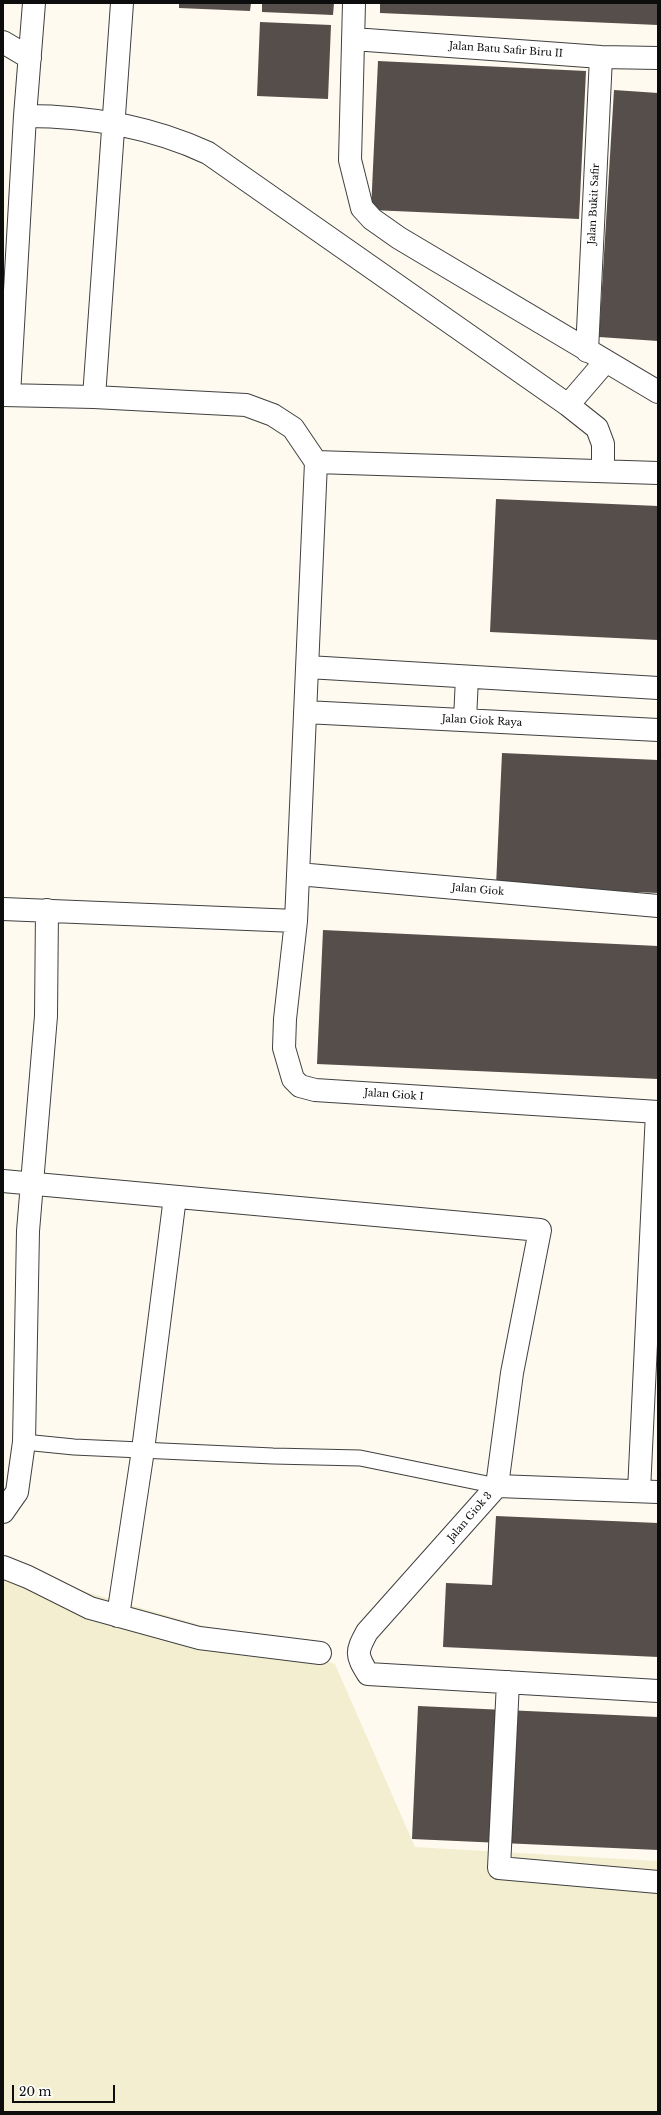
<!DOCTYPE html>
<html>
<head>
<meta charset="utf-8">
<style>
	body { margin:0 }
	#map { position:relative; width:661px; height:2115px; overflow:hidden; background:#fefaef; font-family:"Libre Baskerville",serif }
	canvas { display:block }
	.frame { position:absolute; inset:0; border:4px solid #0d0d0d; pointer-events:none }
	.scale { position:absolute; left:12px; top:2085px; width:103px; height:18px; box-sizing:border-box; border:2px solid #0d0d0d; border-top:0; padding-left:5px; font-size:12px; line-height:14px; white-space:nowrap; color:#0d0d0d; -webkit-text-stroke:3px #fff; paint-order:stroke }
</style>
</head>
<body>
<div id="map">
<canvas width="661" height="2115"></canvas>
<div class="frame"></div>
<div class="scale">20 m</div>
</div>
<script>
const c = document.querySelector('canvas').getContext('2d');
c.lineJoin = 'round';
function fill(path, color) { c.fillStyle = color; c.fill(path, 'evenodd'); }
function strokePath(path, color, width, dash) { c.strokeStyle = color; c.lineWidth = width; c.lineCap = dash ? 'butt' : 'round'; c.setLineDash(dash || []); c.stroke(path); }
function drawText(font, color, halo, rows, align = 'center') {
  c.font = font + ' "Libre Baskerville",serif'; c.lineWidth = 4; c.setLineDash([]); c.textBaseline = 'middle'; c.strokeStyle = halo; c.fillStyle = color; for (const [text, x, y, turn = 0] of rows) {
    c.save(); c.translate(x, y); c.rotate((+turn || 0) * Math.PI / 180); c.textAlign = isNaN(turn) ? turn : align; if (halo) c.strokeText(text, 0, 0); c.fillText(text, 0, 0); c.restore();
  }
}
fill(new Path2D(`
	M 3,1568 L 335,1664 L 415,1847 L 658,1861 L 658,2112 L 3,2112 Z`), '#f3eed0');
fill(new Path2D(`
	M 179,3 L 251,3 L 250,11 L 179,8 Z
	M 262,3 L 334,3 L 333,15 L 262,12 Z
	M 380,3 L 658,3 L 658,25 L 380,13 Z
	M 260,22 L 331,25 L 328,99 L 257,96 Z
	M 378,61 L 586,71 L 579,219 L 371,210 Z
	M 614,90 L 658,93 L 658,341 L 599,337 Z
	M 496,499 L 658,506 L 658,640 L 490,632 Z
	M 502,753 L 658,760 L 658,893 L 496,886 Z
	M 323,930 L 658,946 L 658,1079 L 317,1064 Z
	M 496,1516 L 658,1523 L 658,1657 L 443,1647 L 446,1583 L 492,1585 Z
	M 418,1706 L 658,1717 L 658,1850 L 412,1839 Z`), '#554e4a');
const lane = new Path2D(`
	M 24,1442 L 74,1447 L 273,1456 L 360,1458 L 497,1486`);
const street = new Path2D(`
	M 354,3 L 350,160 L 362,208 L 372,219 L 399,238 L 658,392
	M 353,39 L 601,57 L 658,58
	M 3,42 L 30,58
	M 25,116 C 88,116 150,126 208,153 L 568,405 L 597,428 L 603,444 L 603,471
	M 587,351 L 601,57
	M 3,395 L 94,397 L 246,405 L 273,415 L 293,428 L 316,462 L 296,921 L 285,1019 L 284,1048 L 293,1079 L 300,1086 L 315,1090 L 658,1112
	M 9,395 L 25,116 L 34,3
	M 94,397 L 122,3
	M 568,405 L 605,362
	M 316,462 L 658,473
	M 308,667 L 658,688
	M 305,712 L 658,730
	M 465,720 L 467,677
	M 298,874 L 658,906
	M 3,909 L 296,921
	M 3,1181 L 540,1230 L 512,1373 L 497,1486
	M 639,1491 L 657,1112
	M 658,1492 L 497,1486 L 367,1632 C 356,1652 356,1655 368,1674 L 658,1691
	M 3,1512 L 17,1492 L 24,1442 L 28,1231 L 46,1016 L 47,910
	M 3,1567 L 28,1577 L 90,1608 L 199,1638 L 320,1653
	M 118,1616 L 143,1450 L 175,1197
	M 508,1682 L 499,1868 L 658,1882`);
strokePath(lane, '#404040', 17);
strokePath(street, '#404040', 24);
strokePath(lane, '#fff', 15);
strokePath(street, '#fff', 22);
drawText('10px', '#0d0d0d', '#fff', [
	["Jalan Batu Safir Biru II",506,50,4],
	["Jalan Bukit Safir",594,204,-87],
	["Jalan Giok Raya",482,721,3],
	["Jalan Giok",478,890,5],
	["Jalan Giok I",394,1095,4],
	["Jalan Giok 3",470,1517,-49]
]);
</script>
</body>
</html>
